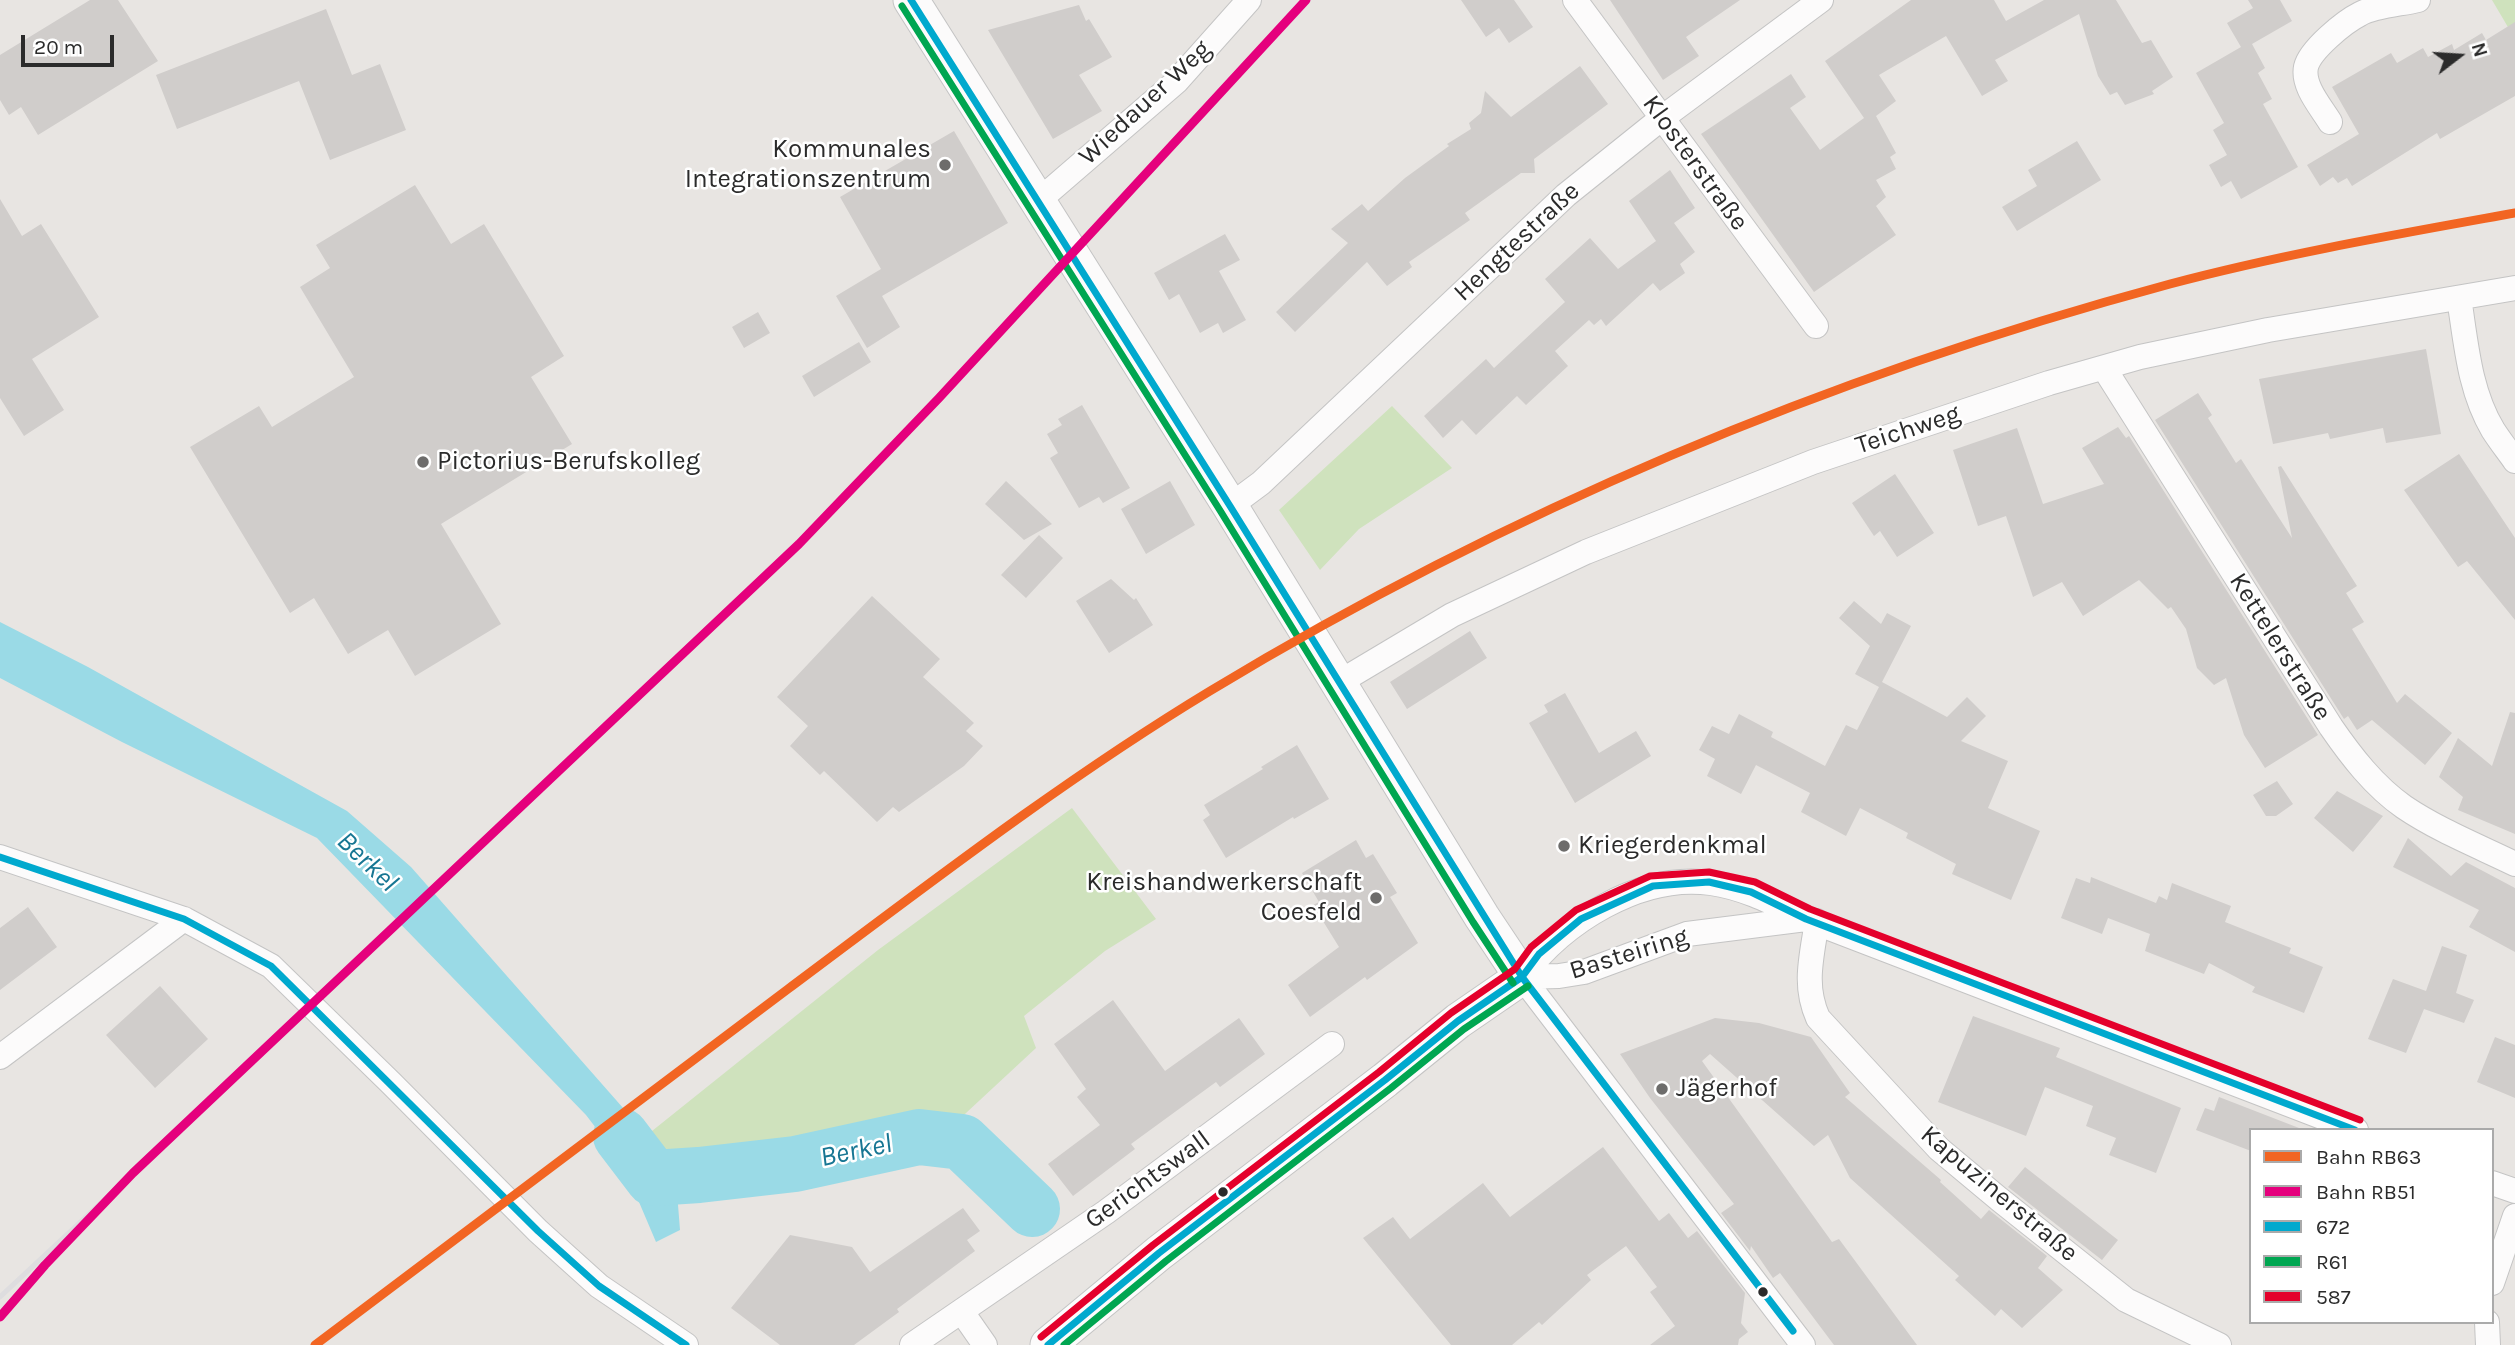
<!DOCTYPE html>
<html>
<head>
<meta charset="utf-8">
<style>
	body { margin:0 }
	#map { position:relative; width:2515px; height:1345px; overflow:hidden; background:#e8e5e2; font-family:Karla,sans-serif }
	canvas { display:block }
	.legend { position:absolute; left:2249px; top:1128px; width:245px; height:196px; box-sizing:border-box; background:#fff; border:2px solid #aaa; margin:0; padding:9px 12px; list-style:none; font-size:21px; color:#2b2b2b }
	.legend li { display:flex; align-items:center; gap:14px; height:35px }
	.legend b { width:35px; border:2px solid #aaa }
	.north { position:absolute; left:2424px; top:21px; width:70px; height:70px; -webkit-text-stroke:5px #fff; paint-order:stroke; rotate:73deg; font-size:19px; font-weight:700; line-height:28px; text-align:center; color:#2b2b2b }
	.north::after { content:''; display:block; margin:auto; width:24px; height:32px; background:#2b2b2b; clip-path:polygon(50% 0,100% 100%,50% 72%,0 100%) }
	.scale { position:absolute; left:21px; top:35px; width:93px; height:32px; box-sizing:border-box; border:4px solid #2b2b2b; border-top:0; padding-left:9px; font-size:21px; line-height:24px; white-space:nowrap; color:#2b2b2b; -webkit-text-stroke:5px #fff; paint-order:stroke }
</style>
</head>
<body>
<div id="map">
<canvas width="2515" height="1345"></canvas>
<ul class="legend">
<li><b style="height:9px;background:#f26522"></b>Bahn RB63</li>
<li><b style="height:9px;background:#e5007d"></b>Bahn RB51</li>
<li><b style="height:9px;background:#00a9ce"></b>672</li>
<li><b style="height:9px;background:#00a651"></b>R61</li>
<li><b style="height:9px;background:#e4002b"></b>587</li>
</ul>
<div class="north">N</div>
<div class="scale">20 m</div>
</div>
<script>
const c = document.querySelector('canvas').getContext('2d');
c.lineJoin = 'round';
function fill(path, color) { c.fillStyle = color; c.fill(path, 'evenodd'); }
function strokePath(path, color, width, dash) { c.strokeStyle = color; c.lineWidth = width; c.lineCap = dash ? 'butt' : 'round'; c.setLineDash(dash || []); c.stroke(path); }
function drawText(font, color, halo, rows, align = 'center') {
  c.font = font + ' Karla,sans-serif'; c.lineWidth = 5; c.setLineDash([]); c.textBaseline = 'middle'; c.strokeStyle = halo; c.fillStyle = color; for (const [text, x, y, turn = 0] of rows) {
    c.save(); c.translate(x, y); c.rotate((+turn || 0) * Math.PI / 180); c.textAlign = isNaN(turn) ? turn : align; if (halo) c.strokeText(text, 0, 0); c.fillText(text, 0, 0); c.restore();
  }
}
fill(new Path2D(`
	M 2492,0 L 2515,0 L 2515,39 Z
	M 1392,406 L 1452,468 L 1359,529 L 1320,570 L 1279,510 Z
	M 1072,808 L 1156,919 L 1105,951 L 1024,1016 L 1036,1048 L 952,1126 L 876,1134 L 791,1152 L 675,1167 L 647,1135 L 878,950 Z`), '#cfe2bd');
fill(new Path2D(`
	M 0,622 L 88,667 L 347,811 L 411,867 L 675,1167 L 680,1230 L 656,1242 L 622,1162 L 586,1115 L 317,838 L 122,742 L 0,678 Z`), '#9adae6');
strokePath(new Path2D(`
	M 621,1136 L 653,1178 L 699,1175 L 795,1164 L 919,1137 L 962,1142 L 1032,1209`), '#9adae6', 56);
fill(new Path2D(`
	M 90,0 L 118,0 L 158,61 L 38,135 L 21,107 L 9,115 L 0,100 L 0,55 Z
	M 1461,0 L 1514,0 L 1533,27 L 1509,43 L 1499,28 L 1486,37 Z
	M 1610,0 L 1740,0 L 1686,37 L 1699,56 L 1663,80 Z
	M 1911,0 L 1994,0 L 2006,21 L 2044,0 L 2116,0 L 2142,43 L 2151,40 L 2173,77 L 2152,91 L 2154,94 L 2125,105 L 2117,92 L 2110,95 L 2098,76 L 2079,14 L 1995,60 L 2008,81 L 1982,96 L 1946,36 L 1879,75 L 1896,101 L 1876,116 L 1896,153 L 1890,157 L 1896,169 L 1876,180 L 1886,197 L 1876,206 L 1896,235 L 1814,292 L 1701,134 L 1791,74 L 1806,97 L 1790,108 L 1820,150 L 1864,118 L 1825,61 Z
	M 2248,0 L 2280,0 L 2292,21 L 2252,44 L 2265,68 L 2258,73 L 2272,99 L 2263,104 L 2298,167 L 2241,199 L 2231,181 L 2221,187 L 2209,165 L 2227,155 L 2213,130 L 2224,123 L 2196,73 L 2241,47 L 2227,23 L 2253,8 Z
	M 1079,5 L 1086,21 L 1089,19 L 1112,57 L 1079,75 L 1102,111 L 1053,139 L 988,30 Z
	M 326,9 L 352,75 L 380,64 L 406,130 L 330,160 L 299,81 L 177,129 L 156,75 Z
	M 2515,22 L 2515,96 L 2440,139 L 2437,133 L 2352,186 L 2347,178 L 2338,183 L 2333,177 L 2320,186 L 2307,165 L 2359,134 L 2332,87 L 2391,53 L 2397,63 L 2423,48 L 2428,57 L 2452,44 L 2454,50 L 2482,33 L 2486,40 Z
	M 1580,66 L 1608,104 L 1534,159 L 1535,173 L 1521,173 L 1465,213 L 1470,220 L 1409,262 L 1412,267 L 1387,286 L 1367,262 L 1295,332 L 1276,312 L 1348,243 L 1331,229 L 1362,204 L 1368,211 L 1405,178 L 1449,146 L 1447,144 L 1471,129 L 1469,123 L 1481,113 L 1485,91 L 1511,117 Z
	M 954,131 L 1008,223 L 882,296 L 900,327 L 867,348 L 836,296 L 881,269 L 840,197 Z
	M 2077,141 L 2101,180 L 2017,231 L 2002,207 L 2037,186 L 2028,170 Z
	M 1670,170 L 1695,208 L 1674,223 L 1695,252 L 1680,264 L 1685,273 L 1660,291 L 1653,283 L 1606,326 L 1601,319 L 1594,325 L 1589,320 L 1555,351 L 1568,366 L 1526,405 L 1517,396 L 1476,435 L 1462,420 L 1443,438 L 1424,416 L 1486,359 L 1494,368 L 1565,302 L 1545,279 L 1590,238 L 1618,269 L 1656,241 L 1629,201 Z
	M 415,185 L 451,244 L 484,224 L 564,356 L 531,377 L 572,444 L 441,524 L 501,624 L 415,676 L 388,630 L 348,654 L 314,598 L 290,613 L 190,447 L 259,406 L 272,427 L 354,377 L 300,287 L 330,268 L 316,245 Z
	M 0,199 L 22,236 L 41,224 L 99,317 L 32,359 L 64,410 L 24,436 L 0,398 Z
	M 1225,234 L 1240,260 L 1219,271 L 1246,320 L 1223,333 L 1218,323 L 1200,333 L 1179,294 L 1169,300 L 1154,273 Z
	M 758,312 L 770,333 L 744,348 L 732,327 Z
	M 859,342 L 871,362 L 814,397 L 802,376 Z
	M 2426,349 L 2441,434 L 2386,443 L 2383,428 L 2330,439 L 2328,433 L 2273,444 L 2259,379 Z
	M 2198,393 L 2212,415 L 2208,418 L 2236,463 L 2241,459 L 2292,538 L 2278,467 L 2281,466 L 2357,586 L 2346,593 L 2364,622 L 2352,629 L 2397,703 L 2405,694 L 2452,733 L 2425,765 L 2372,720 L 2357,730 L 2348,716 L 2344,719 L 2155,420 Z
	M 1082,405 L 1130,488 L 1103,503 L 1099,497 L 1079,508 L 1050,458 L 1058,453 L 1047,434 L 1062,425 L 1058,419 Z
	M 2118,427 L 2126,438 L 2129,436 L 2318,735 L 2265,768 L 2244,735 L 2226,678 L 2214,685 L 2197,668 L 2186,629 L 2171,607 L 2168,609 L 2139,580 L 2083,616 L 2062,582 L 2033,597 L 2006,516 L 1978,526 L 1953,450 L 2017,428 L 2043,504 L 2104,484 L 2082,448 Z
	M 2459,454 L 2515,538 L 2515,620 L 2467,561 L 2458,567 L 2404,490 Z
	M 1895,474 L 1934,533 L 1897,557 L 1880,531 L 1874,536 L 1852,503 Z
	M 1006,481 L 1052,524 L 1024,540 L 985,504 Z
	M 1170,481 L 1195,525 L 1146,554 L 1121,509 Z
	M 1039,535 L 1063,558 L 1026,598 L 1001,575 Z
	M 1111,579 L 1134,600 L 1136,598 L 1153,625 L 1109,653 L 1076,601 Z
	M 872,596 L 940,659 L 923,677 L 974,723 L 966,731 L 983,746 L 964,766 L 899,812 L 893,807 L 877,822 L 824,771 L 820,775 L 790,746 L 808,726 L 777,697 Z
	M 1854,601 L 1881,624 L 1887,613 L 1911,626 L 1882,682 L 1947,717 L 1967,697 L 1986,716 L 1961,741 L 2008,761 L 1988,808 L 2040,831 L 2011,900 L 1952,874 L 1956,864 L 1906,838 L 1908,833 L 1860,808 L 1846,836 L 1801,812 L 1810,793 L 1756,765 L 1741,794 L 1707,776 L 1715,759 L 1699,750 L 1712,726 L 1729,734 L 1739,714 L 1773,732 L 1771,737 L 1825,766 L 1846,725 L 1857,730 L 1879,687 L 1855,674 L 1870,646 L 1839,618 Z
	M 1470,631 L 1487,658 L 1407,709 L 1390,682 Z
	M 1565,693 L 1599,753 L 1636,731 L 1651,756 L 1575,803 L 1529,723 L 1548,712 L 1544,705 Z
	M 2510,712 L 2515,713 L 2515,834 L 2458,810 L 2463,797 L 2439,777 L 2458,738 L 2492,766 Z
	M 1297,745 L 1329,799 L 1294,819 L 1293,817 L 1226,858 L 1203,820 L 1210,815 L 1204,805 L 1263,769 L 1261,767 Z
	M 2277,781 L 2293,804 L 2276,816 L 2266,816 L 2253,795 Z
	M 2337,791 L 2383,816 L 2353,852 L 2314,818 Z
	M 2408,838 L 2451,876 L 2466,862 L 2515,888 L 2515,952 L 2469,927 L 2479,910 L 2393,867 Z
	M 1356,840 L 1366,858 L 1373,854 L 1397,893 L 1390,897 L 1418,943 L 1367,980 L 1365,977 L 1310,1017 L 1288,985 L 1339,947 L 1313,905 L 1319,902 L 1302,873 Z
	M 2091,877 L 2156,903 L 2159,896 L 2167,900 L 2172,883 L 2231,906 L 2225,922 L 2291,948 L 2289,953 L 2323,967 L 2304,1013 L 2252,992 L 2255,987 L 2209,963 L 2204,974 L 2145,951 L 2150,934 L 2108,918 L 2102,934 L 2061,918 L 2076,878 L 2090,883 Z
	M 28,907 L 57,947 L 0,990 L 0,928 Z
	M 2442,946 L 2467,955 L 2456,993 L 2474,1000 L 2464,1023 L 2424,1009 L 2406,1053 L 2368,1039 L 2393,979 L 2426,991 Z
	M 160,986 L 208,1039 L 155,1088 L 106,1035 Z
	M 1113,1000 L 1165,1071 L 1239,1018 L 1265,1054 L 1220,1087 L 1216,1082 L 1131,1144 L 1135,1149 L 1073,1196 L 1048,1164 L 1100,1125 L 1077,1097 L 1086,1089 L 1054,1044 Z
	M 1973,1016 L 2060,1048 L 2056,1057 L 2181,1108 L 2156,1173 L 2109,1155 L 2116,1138 L 2086,1126 L 2093,1106 L 2045,1087 L 2026,1136 L 1938,1102 Z
	M 1715,1018 L 1759,1023 L 1811,1037 L 1850,1093 L 1845,1097 L 1941,1180 L 1940,1182 L 1981,1219 L 1989,1210 L 2047,1256 L 2038,1268 L 2063,1290 L 2022,1328 L 2001,1309 L 1995,1316 L 1955,1280 L 1959,1276 L 1850,1178 L 1828,1135 L 1814,1146 L 1710,1054 L 1702,1061 L 1832,1242 L 1839,1239 L 1917,1345 L 1834,1345 L 1780,1273 L 1773,1278 L 1751,1246 L 1750,1251 L 1721,1213 L 1734,1204 L 1650,1098 L 1620,1054 Z
	M 2495,1037 L 2515,1045 L 2515,1098 L 2477,1082 Z
	M 2219,1097 L 2299,1128 L 2299,1130 L 2251,1130 L 2251,1151 L 2196,1130 L 2205,1108 L 2214,1111 Z
	M 1603,1147 L 1659,1221 L 1669,1213 L 1688,1238 L 1697,1231 L 1745,1293 L 1741,1323 L 1748,1332 L 1739,1339 L 1738,1345 L 1650,1345 L 1675,1326 L 1650,1292 L 1657,1287 L 1626,1246 L 1587,1275 L 1591,1280 L 1542,1325 L 1539,1322 L 1512,1345 L 1451,1345 L 1363,1238 L 1393,1217 L 1410,1239 L 1483,1183 L 1510,1217 Z
	M 2025,1167 L 2118,1240 L 2102,1260 L 2008,1187 Z
	M 963,1208 L 980,1231 L 967,1240 L 975,1251 L 897,1309 L 899,1312 L 854,1345 L 780,1345 L 731,1308 L 790,1235 L 852,1247 L 870,1272 Z`), '#d0cdcb');
const street = new Path2D(`
	M 1575,0 L 1816,326
	M 2330,122 C 2321,107 2302,86 2306,67 C 2310,50 2344,22 2360,14 C 2374,6 2402,4 2418,0
	M 1037,202 L 1176,82 L 1249,0
	M 2459,298 C 2466,342 2469,390 2493,430 C 2500,441 2508,451 2515,461
	M 2104,368 L 2331,727 C 2351,756 2374,786 2404,807 C 2438,830 2478,846 2515,864
	M 1230,506 L 1261,483 L 1566,195 L 1662,118 L 1821,0
	M 1338,683 L 1452,615 L 1586,552 L 1813,462 L 2049,383 L 2140,357 L 2268,330 L 2515,288
	M 0,857 L 184,919 L 271,966 L 391,1083 L 538,1231 L 599,1286 L 686,1345
	M 1817,921 C 1812,956 1803,985 1818,1018 L 1939,1149 L 1999,1199 L 2126,1300 L 2219,1345
	M 1522,977 C 1563,922 1640,873 1711,883 C 1746,888 1775,904 1806,919 L 2356,1130
	M 1522,977 L 1803,1345
	M 1522,977 L 1559,976 L 1584,972 L 1687,934 L 1806,919
	M 0,1057 L 184,919
	M 2492,1183 L 2515,1191
	M 2492,1283 L 2515,1216
	M 962,1312 L 985,1345
	M 2487,1322 L 2488,1345
	M 912,1345 L 1106,1212 L 1332,1044`);
const secondary = new Path2D(`
	M 911,0 L 1230,506 L 1482,917 L 1522,977 L 1458,1021 L 1385,1080 L 1159,1253 L 1048,1345`);
strokePath(street, '#c4c4c4', 26);
strokePath(secondary, '#c4c4c4', 37);
strokePath(street, '#fcfbfb', 24);
strokePath(secondary, '#fcfbfb', 35);
strokePath(new Path2D(`
	M 0,1297 L 133,1173`), '#dedddf', 5);
strokePath(new Path2D(`
	M 911,0 L 1230,506 L 1522,977 L 1793,1331
	M 0,857 L 184,919 L 271,966 L 538,1231 L 599,1286 L 686,1345
	M 1048,1345 L 1159,1253 L 1385,1080 L 1458,1021 L 1522,977 L 1539,954 L 1581,919 L 1653,886 L 1709,882 L 1751,892 L 1806,919 L 2355,1130`), '#00a9ce', 7);
strokePath(new Path2D(`
	M 902,6 L 1221,512 L 1473,922 L 1513,983
	M 1064,1345 L 1166,1261 L 1391,1088 L 1464,1029 L 1528,986`), '#00a651', 7);
strokePath(new Path2D(`
	M 1041,1337 L 1153,1245 L 1379,1072 L 1451,1013 L 1515,969 L 1531,947 L 1576,910 L 1650,876 L 1709,872 L 1755,882 L 1810,909 L 2360,1120`), '#e4002b', 7);
strokePath(new Path2D(`
	M 315,1345 C 473,1227 630,1107 788,989 C 926,886 1063,780 1210,691 C 1509,510 1832,375 2170,284 C 2283,254 2399,234 2515,213`), '#f26522', 9);
strokePath(new Path2D(`
	M 0,1317 L 45,1265 L 133,1173 L 799,544 L 939,398 L 1306,0`), '#e5007d', 9);
for (const [x, y, r, color] of [
	[945,165,7,"#6d6c6b"],
	[423,462,7,"#6d6c6b"],
	[1564,846,7,"#6d6c6b"],
	[1376,898,7,"#6d6c6b"],
	[1662,1089,7,"#6d6c6b"],
	[1223,1192,6,"#2b2b2b"],
	[1763,1292,6,"#2b2b2b"]
]) { const dot = new Path2D(); dot.arc(x, y, r, 0, 2 * Math.PI); c.fillStyle = color; c.fill(dot); strokePath(dot, '#fff', 2.5); }
drawText('26px', '#2b2b2b', '#fff', [
	["Wiedauer Weg",1145,103,-43],
	["Klosterstraße",1695,163,54],
	["Hengtestraße",1517,242,-43],
	["Teichweg",1908,430,-18],
	["Kettelerstraße",2280,647,58],
	["Basteiring",1629,954,-17],
	["Gerichtswall",1148,1180,-36],
	["Kapuzinerstraße",1999,1194,40]
]);
drawText('26px', '#2b2b2b', '#fff', [
	["Kommunales",931,150,"right"],
	["Integrationszentrum",931,180,"right"],
	["Pictorius-Berufskolleg",437,462],
	["Kriegerdenkmal",1578,846],
	["Kreishandwerkerschaft",1362,883,"right"],
	["Coesfeld",1362,913,"right"],
	["Jägerhof",1676,1089]
], 'left');
drawText('italic 28px', '#177693', '#fff', [
	["Berkel",367,862,44],
	["Berkel",856,1151,-12]
]);
</script>
</body>
</html>
